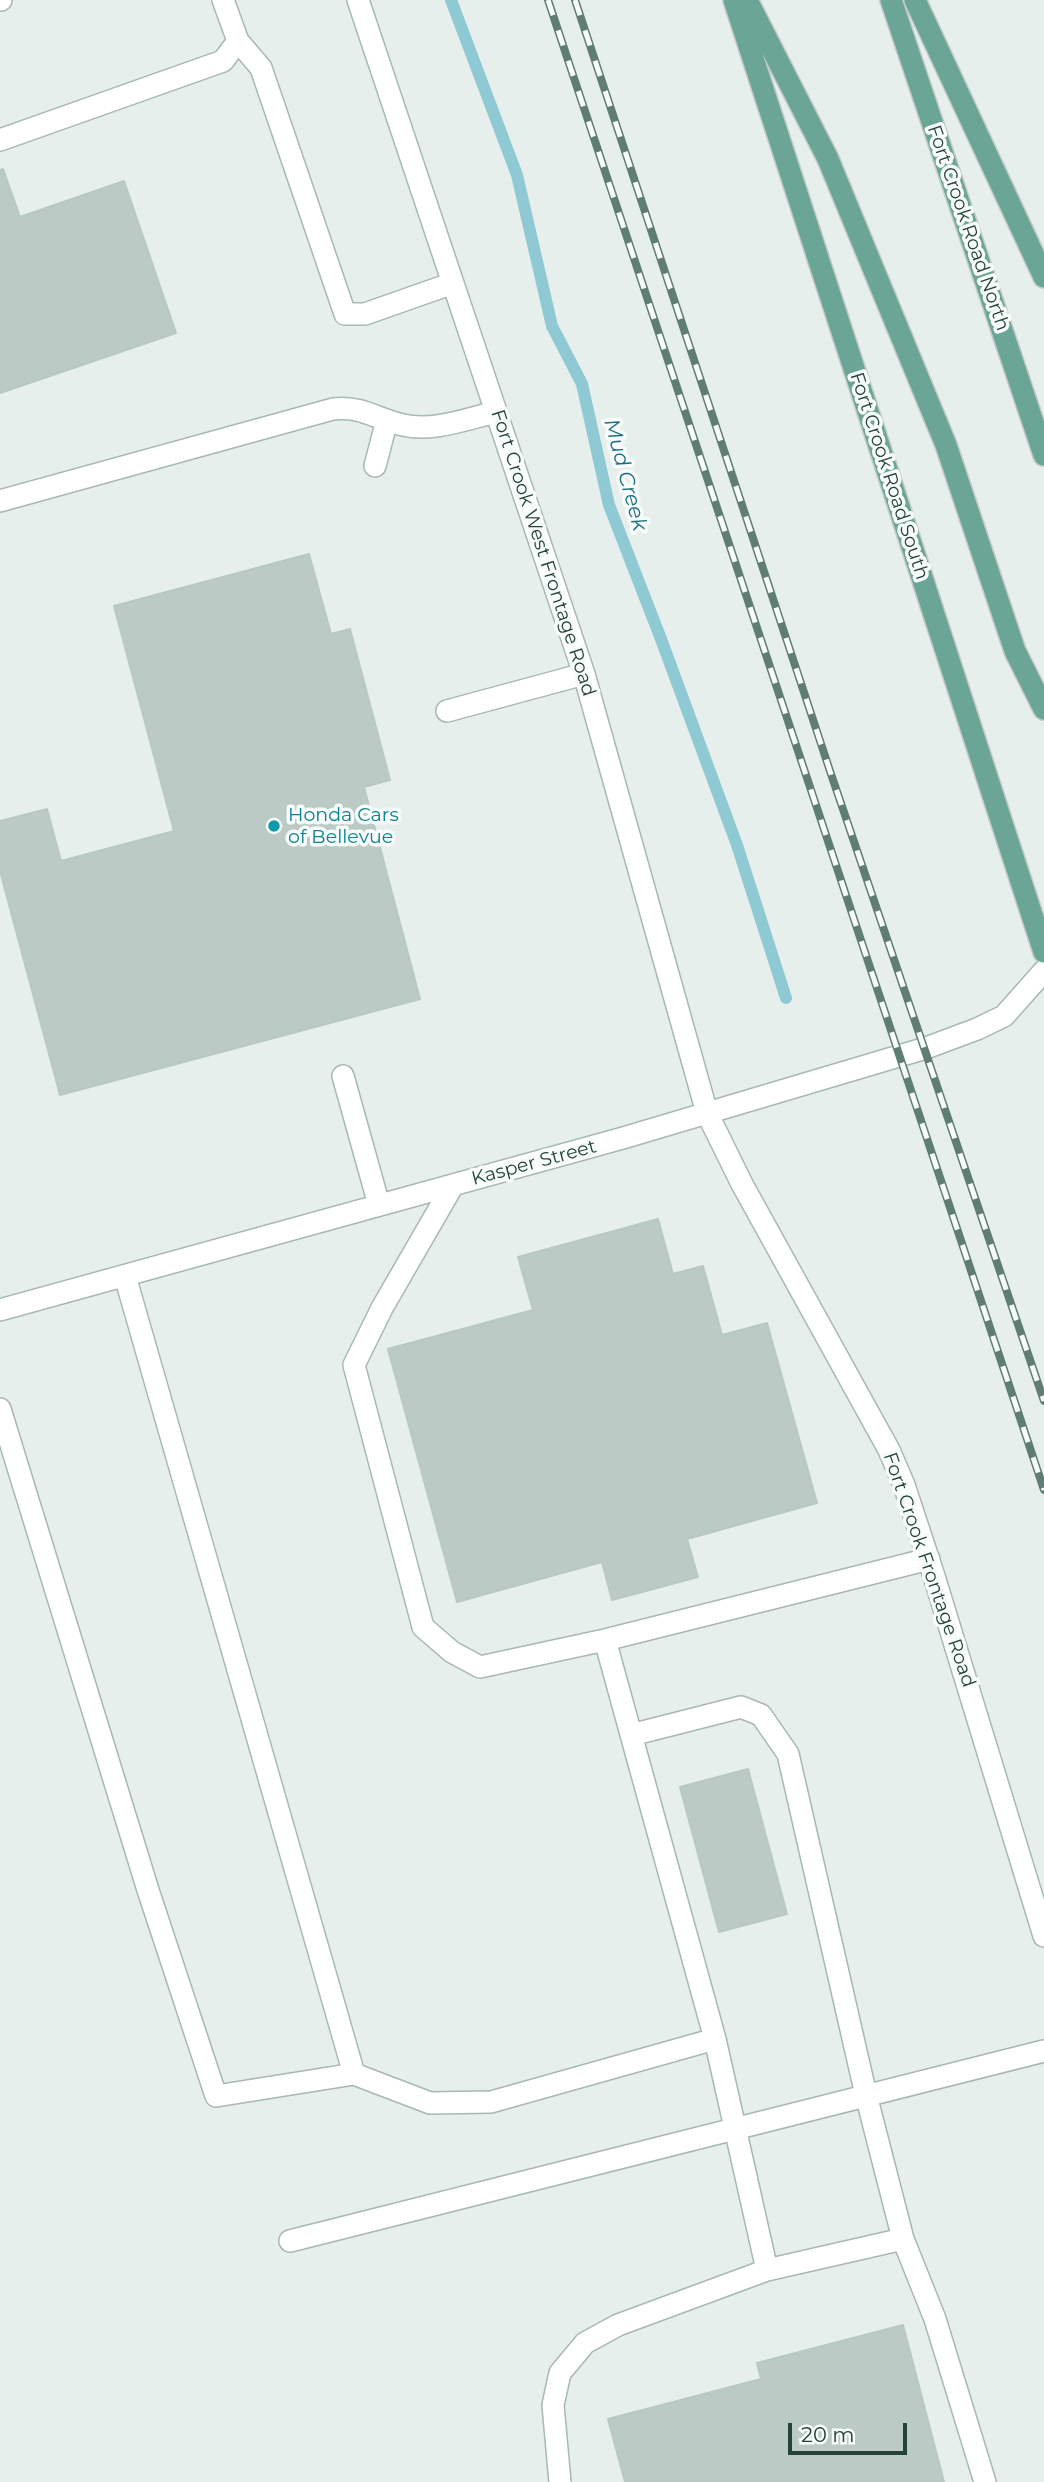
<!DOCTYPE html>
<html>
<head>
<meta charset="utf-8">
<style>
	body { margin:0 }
	#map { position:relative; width:1044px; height:2482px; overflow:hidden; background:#e6efeb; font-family:Montserrat,sans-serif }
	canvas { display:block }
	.scale { position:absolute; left:788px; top:2423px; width:119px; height:32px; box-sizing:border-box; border:4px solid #24423a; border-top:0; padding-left:9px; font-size:21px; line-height:24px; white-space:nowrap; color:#24423a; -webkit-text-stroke:5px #f7fbf9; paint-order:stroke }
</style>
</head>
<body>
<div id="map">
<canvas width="1044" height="2482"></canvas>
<div class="scale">20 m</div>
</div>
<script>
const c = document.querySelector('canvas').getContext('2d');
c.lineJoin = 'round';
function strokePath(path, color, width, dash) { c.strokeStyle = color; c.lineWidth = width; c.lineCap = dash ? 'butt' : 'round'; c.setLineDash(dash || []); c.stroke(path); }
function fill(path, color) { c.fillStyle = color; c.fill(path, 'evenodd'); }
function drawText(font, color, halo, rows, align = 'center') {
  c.font = font + ' Montserrat,sans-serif'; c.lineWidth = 7; c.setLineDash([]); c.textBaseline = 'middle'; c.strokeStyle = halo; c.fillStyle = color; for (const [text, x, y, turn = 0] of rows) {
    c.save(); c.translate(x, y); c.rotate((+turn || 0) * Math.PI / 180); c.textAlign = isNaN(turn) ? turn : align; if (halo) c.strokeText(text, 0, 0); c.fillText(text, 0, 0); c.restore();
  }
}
strokePath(new Path2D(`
	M 451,0 L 517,175 L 552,326 L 582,384 L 609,505 L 661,639 L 737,845 L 786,998`), '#8ec9d4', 12);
const building = new Path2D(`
	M 3,169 L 20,217 L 124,181 L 176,333 L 0,393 L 0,170 Z
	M 309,554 L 331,634 L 350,629 L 390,780 L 364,787 L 420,999 L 60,1095 L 0,871 L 0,821 L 47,809 L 61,861 L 174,831 L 114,606 Z
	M 658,1219 L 673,1274 L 703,1266 L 722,1335 L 767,1323 L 817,1503 L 687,1539 L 698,1577 L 612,1600 L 602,1562 L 457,1602 L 388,1349 L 533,1310 L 518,1257 Z
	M 748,1769 L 787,1914 L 719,1932 L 680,1787 Z
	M 903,2325 L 944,2482 L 625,2482 L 608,2419 L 761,2379 L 757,2363 Z`);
fill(building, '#bbcac4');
strokePath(building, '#b8c9c2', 2);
const minor = new Path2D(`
	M 0,0 L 1,0
	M 358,0 L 584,674 L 707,1113 L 742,1184 L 889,1450 L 904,1485 L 934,1576 L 1044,1936
	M 238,41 L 261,68 L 345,314 L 365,314 L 453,283
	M 0,140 L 223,61 L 238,41 L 223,0
	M 375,466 L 387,420
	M 0,501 L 333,409 C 364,406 375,419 403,425 C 433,432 466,419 496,412
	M 447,711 L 584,674
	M 343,1076 L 379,1205
	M 453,1185 L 382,1308 L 354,1365 L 423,1627 L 452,1652 L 480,1667 L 605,1640 L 929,1559
	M 125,1276 L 354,2074
	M 0,1310 L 623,1138 L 926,1048 L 977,1029 L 1004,1016 L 1044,971
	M 0,1409 L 148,1890 L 216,2096 L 354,2074 L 430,2103 L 491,2102 L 715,2039
	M 605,1640 L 715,2039 L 767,2270 L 903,2239 L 935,2319 L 985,2482
	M 631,1735 L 741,1707 L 761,1715 L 788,1754 L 866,2095 L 903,2239
	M 290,2241 L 1044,2051
	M 560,2482 L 553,2405 L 560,2373 L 585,2343 L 618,2325 L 767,2270`);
const major = new Path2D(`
	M 734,0 L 1044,952
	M 747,0 L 828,159 L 946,445 L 1015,651 L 1044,709
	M 891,0 L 1044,455
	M 915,0 L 1044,277`);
strokePath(minor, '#a8b8b2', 24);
strokePath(major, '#c2cac8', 24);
strokePath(minor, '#fff', 21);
strokePath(major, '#6aa596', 21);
const rail = new Path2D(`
	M 548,0 L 1044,1490
	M 575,0 L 830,771 L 1044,1401`);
strokePath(rail, '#5f7d75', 8);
strokePath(rail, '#f7fbf9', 5, [16]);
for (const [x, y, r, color] of [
	[274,826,7,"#0f9aa8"]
]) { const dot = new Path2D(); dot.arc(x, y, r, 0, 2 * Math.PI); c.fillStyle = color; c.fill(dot); strokePath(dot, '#f7fbf9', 2.5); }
drawText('19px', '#24423a', '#f7fbf9', [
	["Fort Crook Road North",968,228,71],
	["Fort Crook Road South",889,476,72],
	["Fort Crook West Frontage Road",543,553,72],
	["Kasper Street",534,1163,-15],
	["Fort Crook Frontage Road",929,1570,71]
]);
drawText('19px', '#0d838f', '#f7fbf9', [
	["Honda Cars",288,815],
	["of Bellevue",288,837]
], 'left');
drawText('italic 21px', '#1c6f80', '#f7fbf9', [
	["Mud Creek",625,475,75]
]);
</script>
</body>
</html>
